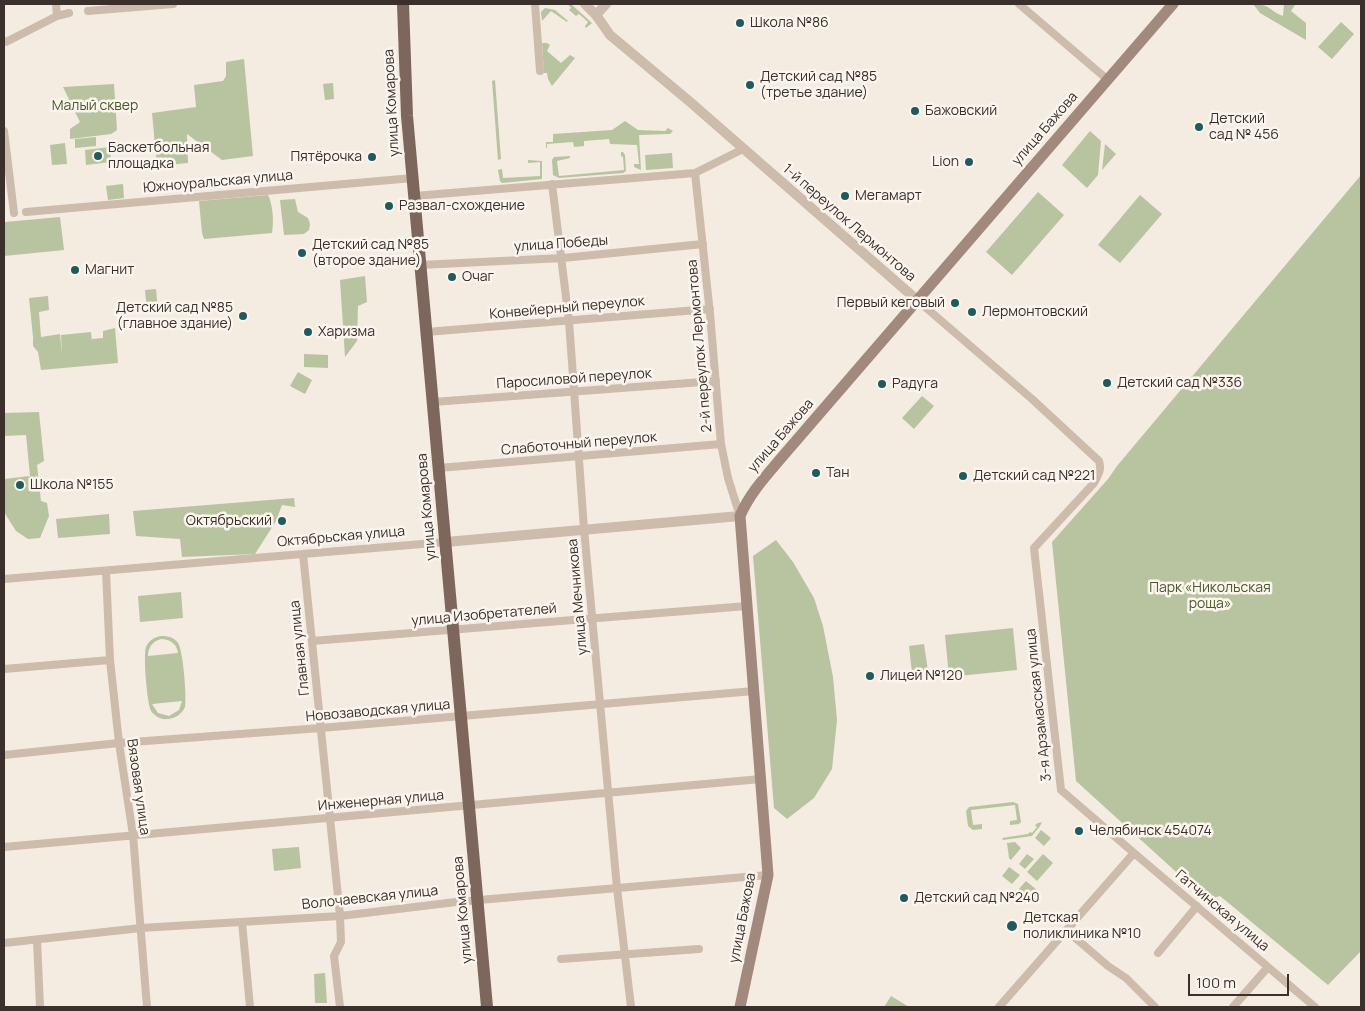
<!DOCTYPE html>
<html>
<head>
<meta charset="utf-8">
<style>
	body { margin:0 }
	#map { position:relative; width:1365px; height:1011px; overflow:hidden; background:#f4ebe1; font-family:Manrope,sans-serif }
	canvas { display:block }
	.frame { position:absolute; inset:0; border:5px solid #3b302b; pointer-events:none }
	.scale { position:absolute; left:1188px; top:974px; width:101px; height:22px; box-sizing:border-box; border:2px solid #3b302b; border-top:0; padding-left:6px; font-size:15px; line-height:18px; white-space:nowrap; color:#3b302b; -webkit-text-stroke:4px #fbf5ee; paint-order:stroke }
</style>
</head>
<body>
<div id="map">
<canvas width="1365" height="1011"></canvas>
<div class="frame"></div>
<div class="scale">100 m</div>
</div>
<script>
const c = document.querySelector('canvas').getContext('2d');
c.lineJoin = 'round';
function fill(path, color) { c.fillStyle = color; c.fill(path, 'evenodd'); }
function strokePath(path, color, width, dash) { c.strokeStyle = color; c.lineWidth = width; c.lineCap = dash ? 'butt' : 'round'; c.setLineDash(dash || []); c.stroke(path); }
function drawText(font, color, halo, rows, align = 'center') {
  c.font = font + ' Manrope,sans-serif'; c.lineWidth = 5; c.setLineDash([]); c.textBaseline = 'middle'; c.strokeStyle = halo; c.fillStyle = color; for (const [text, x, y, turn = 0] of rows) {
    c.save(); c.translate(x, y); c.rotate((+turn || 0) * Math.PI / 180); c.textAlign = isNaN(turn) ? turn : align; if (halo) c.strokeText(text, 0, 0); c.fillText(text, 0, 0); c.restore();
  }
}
fill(new Path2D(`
	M 568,4 L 571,4 L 592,23 L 586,28 L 585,26 L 588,22 L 579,14 L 576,16 L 569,10 L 571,8 Z
	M 1253,4 C 1271,4 1269,11 1283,16 L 1284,4 L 1298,4 L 1295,5 L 1291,11 L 1306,23 L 1306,40 L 1260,13 Z
	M 545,8 L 555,10 L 568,21 L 567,22 L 551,11 L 542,21 L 541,12 Z
	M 1341,22 L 1354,34 L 1332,59 L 1318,47 Z
	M 542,43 L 547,43 L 550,45 L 547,51 L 561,63 L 570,55 L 575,58 L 552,86 L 548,79 L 547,73 L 544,73 Z
	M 244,59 L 253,156 L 222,160 L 187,134 L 188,163 L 157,166 L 152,113 L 196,107 L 194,85 L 223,81 L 226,76 L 226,62 Z
	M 495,80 L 501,159 L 498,160 L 492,81 Z
	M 333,83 L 334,99 L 325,100 L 323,84 Z
	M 114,84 L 117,130 L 111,134 L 70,139 L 70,129 L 80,122 L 63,87 Z
	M 625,121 L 638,130 L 665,131 L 668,128 L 673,131 L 670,134 L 639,135 L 641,170 L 634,167 L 634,164 L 639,164 L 637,145 L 610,144 L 609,139 L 584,141 L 584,146 L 574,147 L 573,142 L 547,144 L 547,148 L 546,148 L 546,142 L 553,142 L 553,134 L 612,130 Z
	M 1090,131 L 1101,141 L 1098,175 L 1087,188 L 1062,165 Z
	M 96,137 L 96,146 L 75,148 L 75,139 Z
	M 65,143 L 67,164 L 52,165 L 50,145 Z
	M 1105,144 L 1116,154 L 1102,170 Z
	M 110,147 L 111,162 L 86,165 L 85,150 Z
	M 621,152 L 623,152 L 625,155 L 626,171 L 623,173 L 559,178 L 553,175 L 552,160 L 554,157 L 570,156 L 570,158 L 557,161 L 559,176 L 624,170 L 623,157 L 621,156 Z
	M 672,153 L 673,168 L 646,170 L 645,155 Z
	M 528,160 L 542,161 L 542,179 L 502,183 L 500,181 L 498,170 L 502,169 L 503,178 L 540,176 L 540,162 L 528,163 Z
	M 1361,175 L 1361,951 L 1328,985 L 1220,896 L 1207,900 L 1076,781 L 1052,542 L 1108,479 L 1117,466 Z
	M 123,184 L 124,198 L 108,200 L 106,186 Z
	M 1038,192 L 1064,215 L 1012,275 L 986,252 Z
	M 268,195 C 273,205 274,222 272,233 L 204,239 L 202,233 L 199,201 Z
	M 1140,195 L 1162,214 L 1120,263 L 1098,245 Z
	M 295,199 L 298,212 L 308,218 L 310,224 L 309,230 L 304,234 L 284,235 L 280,200 Z
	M 60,217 L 64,250 L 4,256 L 4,225 L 5,222 Z
	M 365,276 L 367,302 L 358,306 L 357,341 L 345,357 L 340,280 Z
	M 156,289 L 158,310 L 147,311 L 145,290 Z
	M 48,296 L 49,310 L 39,312 L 41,337 L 60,334 L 62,354 L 61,335 L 91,332 L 92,342 L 92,339 L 103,338 L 103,331 L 115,328 L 118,363 L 41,370 L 38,352 L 33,346 L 33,338 L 34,337 L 33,337 L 29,298 Z
	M 304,354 L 328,355 L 328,368 L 304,367 Z
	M 298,372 L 312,380 L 305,394 L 290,386 Z
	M 922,396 L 934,406 L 914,429 L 902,418 Z
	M 39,412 L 44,461 L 37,465 L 41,501 L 47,503 L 49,516 L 40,538 L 28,539 L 16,531 L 4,512 L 4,479 L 30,476 L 26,435 L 4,436 L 4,413 Z
	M 294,498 L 295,507 L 282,505 L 276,521 L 255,554 L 182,557 L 180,539 L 136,536 L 133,511 Z
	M 109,514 L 110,534 L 58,538 L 56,519 Z
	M 776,540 L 793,562 L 814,598 L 823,626 L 833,677 L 837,720 L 832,769 L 814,798 L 787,819 L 774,808 L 753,556 Z
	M 181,592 L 183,618 L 140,622 L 138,596 Z
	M 1013,628 L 1017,670 L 949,677 L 945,635 Z
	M 161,636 C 168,636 174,637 178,643 C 183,649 187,699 185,707 C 182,714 175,719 167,719 C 161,720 155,716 151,711 C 147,703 143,655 146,647 C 149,640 155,637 161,636 ZM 161,639 C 170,639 177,644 178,653 L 148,656 C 148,647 153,641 161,639 ZM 182,701 L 179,710 L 169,716 L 158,713 L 152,704 Z
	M 924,644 L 928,671 L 912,673 L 909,646 Z
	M 1013,802 L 1018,804 L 1021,822 L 1019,824 L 1010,825 L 1010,821 L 1017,820 L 1015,805 L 971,810 L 973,825 L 982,824 L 982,829 L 973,830 L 968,826 L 966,811 L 969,807 Z
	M 1042,822 L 1040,826 L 1032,836 L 1003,840 L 1002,838 L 1028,834 L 1030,832 L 1032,833 L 1037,827 L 1035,825 L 1038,823 Z
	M 1041,830 L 1051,838 L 1044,846 L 1035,838 Z
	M 1015,842 L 1021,848 L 1011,860 L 1009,858 L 1007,843 Z
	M 299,847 L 301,868 L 274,871 L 272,849 Z
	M 1027,854 L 1034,859 L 1025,869 L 1019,864 Z
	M 1043,854 L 1053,863 L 1037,881 L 1027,872 Z
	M 1009,867 L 1020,875 L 1012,884 L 1002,876 Z
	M 1026,881 L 1037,890 L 1037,893 L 1030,901 L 1018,890 Z
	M 325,973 L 327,1003 L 315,1003 L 314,974 Z
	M 891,996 L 909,1007 L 884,1007 Z`), '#b8c4a0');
strokePath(new Path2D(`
	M 56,4 L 57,16
	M 535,4 L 540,71
	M 1019,4 L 1108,80
	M 88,11 L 173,4
	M 4,41 L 6,42 L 57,16 L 69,13
	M 4,131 L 14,213
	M 695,173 L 710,314 L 721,444 L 728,478 L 740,516
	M 552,184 L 569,321 L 584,529 L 617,888 L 631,1007
	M 414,196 L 695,173 L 743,149
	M 26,212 L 413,178
	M 420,265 L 563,258 L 703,244
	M 917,300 L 1032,399 L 1099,461 C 1102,470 1098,475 1094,483 L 1034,548 L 1061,790 L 1134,853 L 999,1007
	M 426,332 L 710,309
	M 433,402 L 716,381
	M 439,468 L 721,444
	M 303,554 L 340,916 L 341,942 L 334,956 L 340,1007
	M 106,571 L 110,660 L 119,743 L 133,835 L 147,1007
	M 4,579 L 446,542
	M 312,641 L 747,606
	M 4,669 L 110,660
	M 4,755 L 119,743 L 321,728 L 754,691
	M 4,847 L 761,779
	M 1134,853 L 1315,1007
	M 242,922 L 250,1007
	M 1066,930 L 1108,966 L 1126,978 L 1155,1007
	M 37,940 L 40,1007
	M 4,943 L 141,928 L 340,916 L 456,902 L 768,875
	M 1158,953 L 1197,906
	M 561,959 L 699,949
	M 1233,1007 L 1268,967`), '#cdbbac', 8);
strokePath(new Path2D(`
	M 585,4 L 596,15 L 610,35 L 689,101 L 917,300
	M 596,15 L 606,4
	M 446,542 L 740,516`), '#cdbbac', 10);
strokePath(new Path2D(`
	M 740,1007 L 768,875 L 740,516 C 750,493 766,476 782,457 L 1173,4`), '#a18a7d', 11);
strokePath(new Path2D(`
	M 403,4 L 407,116 L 487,1007`), '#7d675c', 12);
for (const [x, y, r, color] of [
	[740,23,5,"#1f5a5e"],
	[750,85,5,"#1f5a5e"],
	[915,111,5,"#1f5a5e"],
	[1199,127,5,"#1f5a5e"],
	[98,156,5,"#1f5a5e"],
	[372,157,5,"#1f5a5e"],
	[969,162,5,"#1f5a5e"],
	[845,196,5,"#1f5a5e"],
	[389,206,5,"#1f5a5e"],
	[302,253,5,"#1f5a5e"],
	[75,270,5,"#1f5a5e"],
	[452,277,5,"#1f5a5e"],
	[955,303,5,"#1f5a5e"],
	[972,312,5,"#1f5a5e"],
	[243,316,5,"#1f5a5e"],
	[308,332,5,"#1f5a5e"],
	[1107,383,5,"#1f5a5e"],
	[882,384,5,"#1f5a5e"],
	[816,473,5,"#1f5a5e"],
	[963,476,5,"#1f5a5e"],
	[20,485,5,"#1f5a5e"],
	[282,521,5,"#1f5a5e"],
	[870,676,5,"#1f5a5e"],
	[1079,831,5,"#1f5a5e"],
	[904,898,5,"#1f5a5e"],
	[1012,926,6,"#1f5a5e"]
]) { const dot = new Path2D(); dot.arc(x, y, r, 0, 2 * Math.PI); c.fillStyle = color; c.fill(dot); strokePath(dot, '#fbf5ee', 2); }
drawText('14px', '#3b302b', '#fbf5ee', [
	["Школа №86",750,23],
	["Детский сад №85",760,77],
	["(третье здание)",760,93],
	["Бажовский",925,111],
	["Детский",1209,119],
	["сад № 456",1209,135],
	["Баскетбольная",108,148],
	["площадка",108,164],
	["Пятёрочка",362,157,"right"],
	["Lion",959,162,"right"],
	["Мегамарт",855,196],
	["Развал-схождение",399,206],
	["Детский сад №85",312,245],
	["(второе здание)",312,261],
	["Магнит",85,270],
	["Очаг",462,277],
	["Первый кеговый",945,303,"right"],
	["Детский сад №85",233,308,"right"],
	["(главное здание)",233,324,"right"],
	["Лермонтовский",982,312],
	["Харизма",318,332],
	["Детский сад №336",1117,383],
	["Радуга",892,384],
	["Тан",826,473],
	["Детский сад №221",973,476],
	["Школа №155",30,485],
	["Октябрьский",272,521,"right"],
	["Лицей №120",880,676],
	["Челябинск 454074",1089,831],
	["Детский сад №240",914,898],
	["Детская",1023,918],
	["поликлиника №10",1023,934]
], 'left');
drawText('14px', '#3b302b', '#fbf5ee', [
	["улица Комарова",392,103,-93],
	["улица Бажова",1045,129,-49],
	["Южноуральская улица",218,182,-5],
	["1-й переулок Лермонтова",849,223,41],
	["улица Победы",561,244,-4],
	["Конвейерный переулок",567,308,-5],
	["2-й переулок Лермонтова",700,346,-95],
	["Паросиловой переулок",574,379,-4],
	["улица Бажова",781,436,-49],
	["Слаботочный переулок",579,444,-5],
	["улица Комарова",427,507,-95],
	["Октябрьская улица",341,537,-5],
	["улица Мечникова",578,597,-95],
	["улица Изобретателей",484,615,-5],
	["Главная улица",300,648,-96],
	["3-я Арзамасская улица",1039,705,-96],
	["Новозаводская улица",378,711,-5],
	["Вязовая улица",138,787,82],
	["Инженерная улица",381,801,-5],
	["Волочаевская улица",370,898,-6],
	["улица Комарова",463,910,-95],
	["Гатчинская улица",1222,911,40],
	["улица Бажова",743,918,-79]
]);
drawText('14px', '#4a5a2e', '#fbf5ee', [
	["Малый сквер",95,106],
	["Парк «Никольская",1210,588],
	["роща»",1210,604]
]);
</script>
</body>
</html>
